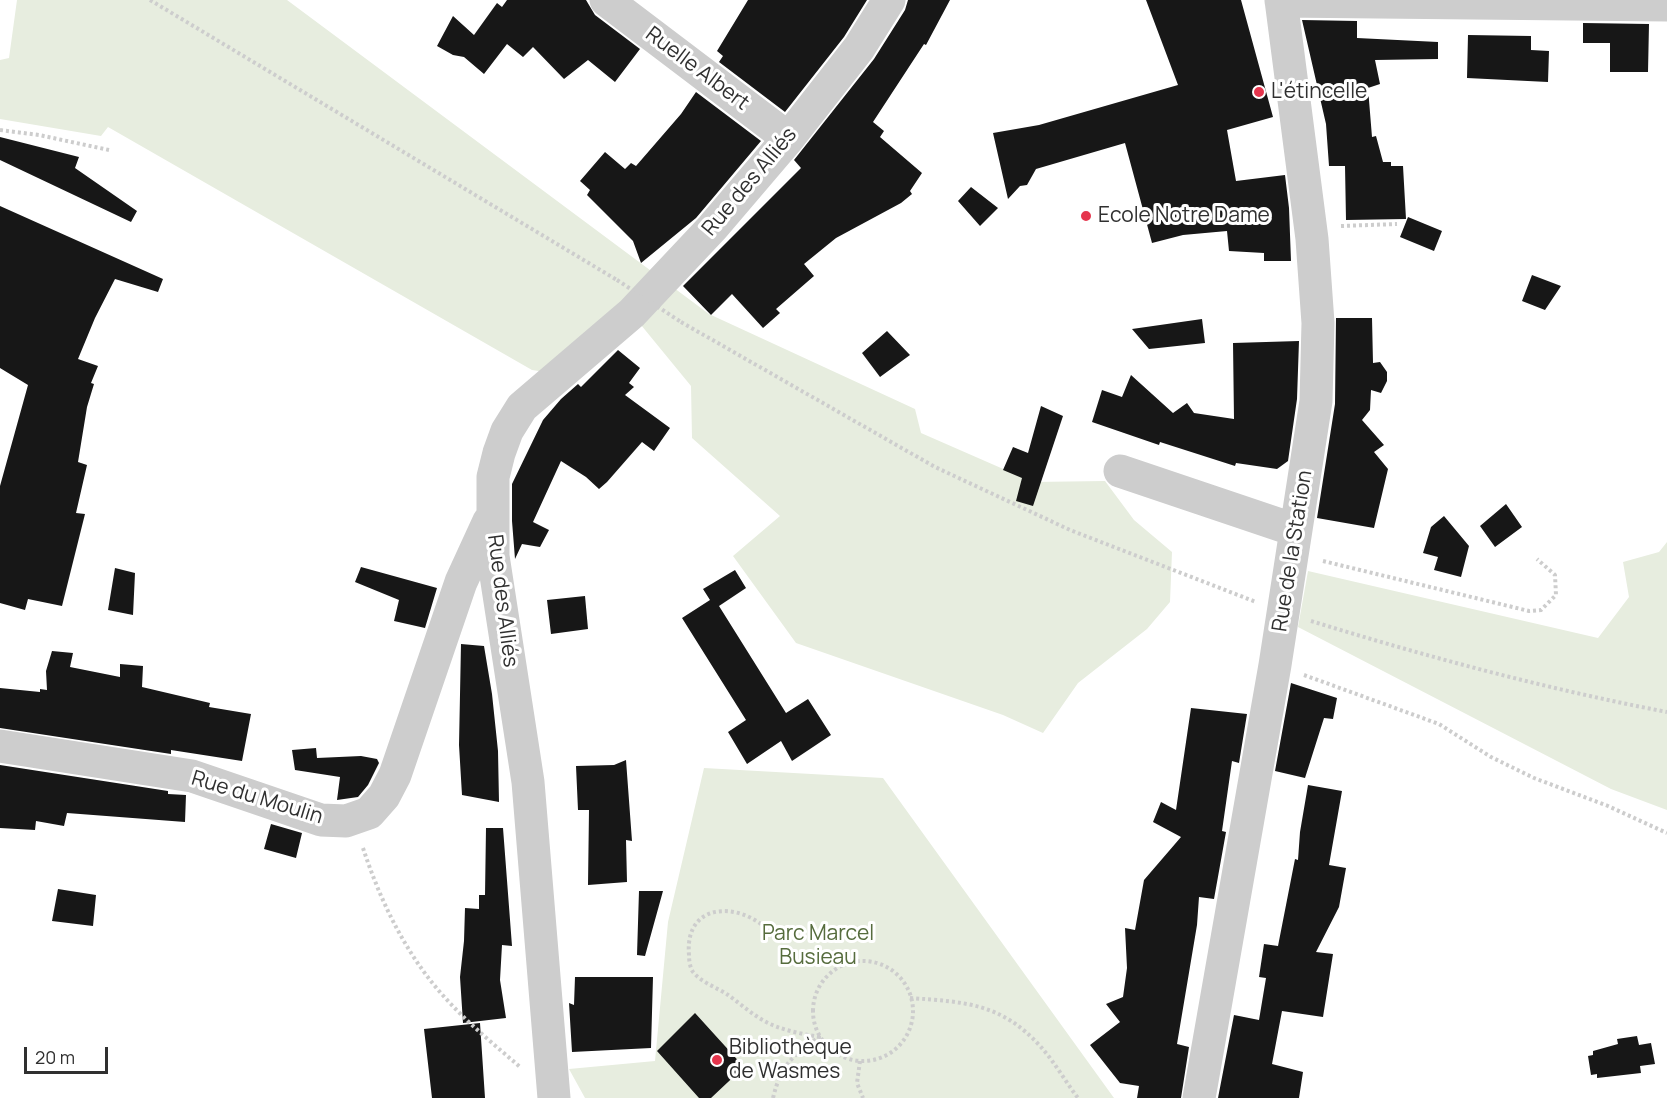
<!DOCTYPE html>
<html>
<head>
<meta charset="utf-8">
<style>
	body { margin:0 }
	#map { position:relative; width:1667px; height:1098px; overflow:hidden; background:#fff; font-family:Manrope,sans-serif }
	canvas { display:block }
	.scale { position:absolute; left:24px; top:1047px; width:84px; height:27px; box-sizing:border-box; border:3px solid #303030; border-top:0; padding-left:8px; font-size:18px; line-height:21px; white-space:nowrap; color:#303030; -webkit-text-stroke:4px #fff; paint-order:stroke }
</style>
</head>
<body>
<div id="map">
<canvas width="1667" height="1098"></canvas>
<div class="scale">20 m</div>
</div>
<script>
const c = document.querySelector('canvas').getContext('2d');
c.lineJoin = 'round';
function fill(path, color) { c.fillStyle = color; c.fill(path, 'evenodd'); }
function strokePath(path, color, width, dash) { c.strokeStyle = color; c.lineWidth = width; c.lineCap = dash ? 'butt' : 'round'; c.setLineDash(dash || []); c.stroke(path); }
function drawText(font, color, halo, rows, align = 'center') {
  c.font = font + ' Manrope,sans-serif'; c.lineWidth = 6; c.setLineDash([]); c.textBaseline = 'middle'; c.strokeStyle = halo; c.fillStyle = color; for (const [text, x, y, turn = 0] of rows) {
    c.save(); c.translate(x, y); c.rotate((+turn || 0) * Math.PI / 180); c.textAlign = isNaN(turn) ? turn : align; if (halo) c.strokeText(text, 0, 0); c.fillText(text, 0, 0); c.restore();
  }
}
fill(new Path2D(`
	M 17,0 L 287,0 L 709,314 L 915,409 L 921,433 L 1033,482 L 1105,481 L 1134,520 L 1172,552 L 1170,602 L 1147,629 L 1078,683 L 1043,733 L 1003,715 L 796,643 L 733,556 L 780,516 L 692,438 L 691,386 L 632,314 L 559,374 L 532,370 L 108,127 L 101,136 L 0,119 L 0,60 L 9,58 Z
	M 1667,542 L 1667,810 L 1611,789 L 1298,627 L 1308,571 L 1598,638 L 1629,597 L 1623,562 L 1659,552 Z
	M 704,768 L 883,778 L 1114,1098 L 585,1098 L 569,1069 L 655,1061 L 668,922 Z`), '#e7eddf');
fill(new Path2D(`
	M 507,0 L 586,0 L 595,15 L 640,49 L 615,82 L 588,60 L 564,79 L 533,47 L 523,57 L 507,44 L 484,74 L 464,57 L 453,55 L 437,46 L 453,16 L 474,35 L 497,3 L 502,7 Z
	M 748,0 L 867,0 L 844,37 L 785,112 L 719,62 L 723,56 L 717,51 Z
	M 908,0 L 950,0 L 926,45 L 924,44 L 873,122 L 884,131 L 880,137 L 922,173 L 910,191 L 912,194 L 901,203 L 836,238 L 804,264 L 814,276 L 776,309 L 780,313 L 763,328 L 732,294 L 711,315 L 683,286 L 801,168 L 794,160 L 874,59 L 905,10 Z
	M 1146,0 L 1241,0 L 1273,117 L 1227,130 L 1236,181 L 1285,175 L 1289,208 L 1291,261 L 1264,261 L 1264,253 L 1229,251 L 1227,231 L 1183,235 L 1152,243 L 1125,143 L 1036,169 L 1027,185 L 1020,186 L 1008,199 L 993,133 L 1039,125 L 1178,85 Z
	M 1302,20 L 1357,21 L 1357,38 L 1438,42 L 1438,59 L 1375,60 L 1380,84 L 1368,88 L 1372,137 L 1376,136 L 1383,162 L 1391,162 L 1391,166 L 1403,166 L 1406,219 L 1346,220 L 1345,166 L 1329,166 L 1326,124 Z
	M 1583,23 L 1649,24 L 1648,72 L 1610,72 L 1610,43 L 1583,43 Z
	M 1468,35 L 1531,36 L 1531,50 L 1549,51 L 1548,82 L 1467,78 Z
	M 696,92 L 761,141 L 696,218 L 641,263 L 633,241 L 587,195 L 590,190 L 580,181 L 605,152 L 625,169 L 631,163 L 636,166 L 681,114 Z
	M 0,137 L 79,157 L 75,168 L 137,211 L 131,222 L 0,160 Z
	M 971,187 L 998,208 L 980,226 L 958,201 Z
	M 0,206 L 163,279 L 158,292 L 115,279 L 95,318 L 78,359 L 98,366 L 91,383 L 94,384 L 87,407 L 78,462 L 87,465 L 76,513 L 85,514 L 62,606 L 28,599 L 25,610 L 0,603 L 0,486 L 28,385 L 0,368 Z
	M 1408,217 L 1442,231 L 1434,251 L 1400,237 Z
	M 1532,275 L 1561,286 L 1545,310 L 1522,301 Z
	M 1336,318 L 1372,318 L 1373,363 L 1380,362 L 1387,372 L 1387,381 L 1381,393 L 1371,390 L 1370,410 L 1362,420 L 1384,445 L 1374,452 L 1388,469 L 1374,528 L 1317,518 L 1335,404 Z
	M 1202,319 L 1205,343 L 1149,349 L 1132,329 Z
	M 887,331 L 910,355 L 880,377 L 862,353 Z
	M 1299,341 L 1297,399 L 1288,461 L 1277,469 L 1236,463 L 1235,466 L 1160,442 L 1159,445 L 1092,422 L 1102,390 L 1122,397 L 1131,375 L 1173,413 L 1187,403 L 1194,413 L 1234,419 L 1233,343 Z
	M 618,350 L 640,368 L 629,383 L 634,387 L 625,395 L 670,428 L 654,451 L 642,442 L 607,482 L 599,489 L 586,477 L 561,461 L 533,522 L 549,530 L 540,547 L 522,544 L 515,559 L 512,521 L 512,484 L 543,420 L 561,399 L 578,384 L 581,387 Z
	M 1041,406 L 1063,416 L 1033,506 L 1016,501 L 1022,478 L 1003,470 L 1013,447 L 1028,453 Z
	M 1506,504 L 1522,527 L 1495,547 L 1480,526 Z
	M 1444,516 L 1469,546 L 1461,577 L 1434,570 L 1438,557 L 1423,553 L 1431,527 Z
	M 361,567 L 437,588 L 425,628 L 394,621 L 399,600 L 355,582 Z
	M 115,568 L 135,573 L 133,615 L 108,610 Z
	M 735,570 L 746,588 L 719,606 L 786,713 L 808,699 L 831,735 L 792,761 L 781,741 L 747,764 L 728,732 L 746,720 L 682,618 L 710,600 L 703,589 Z
	M 585,596 L 588,629 L 551,634 L 547,600 Z
	M 461,644 L 484,646 L 492,694 L 498,751 L 499,802 L 462,795 L 459,745 Z
	M 52,651 L 73,653 L 70,667 L 120,677 L 120,664 L 143,666 L 142,687 L 210,703 L 209,707 L 251,714 L 242,761 L 171,750 L 171,754 L 0,728 L 0,688 L 40,692 L 40,689 L 47,690 L 46,671 Z
	M 1291,683 L 1337,698 L 1333,719 L 1324,718 L 1305,778 L 1275,771 Z
	M 1191,708 L 1247,714 L 1239,763 L 1232,761 L 1222,831 L 1226,832 L 1214,899 L 1199,897 L 1197,925 L 1177,1044 L 1189,1047 L 1181,1098 L 1137,1098 L 1139,1086 L 1120,1083 L 1090,1045 L 1120,1022 L 1106,1004 L 1123,997 L 1127,968 L 1125,928 L 1135,930 L 1144,880 L 1181,837 L 1153,822 L 1161,802 L 1176,810 Z
	M 316,748 L 317,758 L 361,756 L 377,759 L 379,763 L 368,785 L 358,797 L 337,800 L 340,777 L 295,770 L 292,750 Z
	M 626,760 L 632,841 L 626,840 L 627,882 L 588,885 L 589,810 L 578,810 L 576,766 L 614,765 Z
	M 0,765 L 168,791 L 168,794 L 186,795 L 185,822 L 67,813 L 64,826 L 36,821 L 35,830 L 0,828 Z
	M 1308,785 L 1342,791 L 1329,865 L 1346,868 L 1339,907 L 1316,952 L 1333,954 L 1323,1017 L 1282,1011 L 1272,1064 L 1303,1072 L 1299,1098 L 1218,1098 L 1234,1015 L 1259,1020 L 1266,978 L 1259,977 L 1264,944 L 1278,946 L 1295,859 L 1298,860 L 1300,832 Z
	M 271,824 L 302,833 L 296,858 L 264,849 Z
	M 486,828 L 503,828 L 512,946 L 502,945 L 500,980 L 506,1018 L 463,1023 L 460,977 L 464,941 L 465,908 L 479,909 L 479,895 L 485,895 Z
	M 58,889 L 96,895 L 93,926 L 52,921 Z
	M 639,891 L 663,891 L 645,956 L 637,955 Z
	M 575,977 L 653,977 L 651,1048 L 572,1052 L 569,1003 L 574,1005 Z
	M 695,1013 L 744,1067 L 711,1098 L 699,1098 L 657,1051 Z
	M 480,1023 L 485,1098 L 432,1098 L 424,1029 Z
	M 1637,1036 L 1639,1045 L 1651,1043 L 1655,1064 L 1640,1066 L 1641,1073 L 1597,1078 L 1597,1074 L 1591,1075 L 1588,1056 L 1593,1055 L 1593,1051 L 1618,1044 L 1617,1039 Z`), '#171717');
strokePath(new Path2D(`
	M 150,0 L 617,280
	M 0,130 L 39,135 L 109,150
	M 1341,226 L 1397,224
	M 681,322 L 935,467 L 1070,530 L 1256,602
	M 1323,561 L 1529,611 L 1541,610 L 1556,595 L 1555,575 L 1537,559
	M 1311,621 C 1428,657 1547,689 1667,712
	M 1304,675 L 1439,724 L 1491,757 L 1534,778 L 1608,806 L 1667,833
	M 363,848 C 381,903 408,959 449,1002 C 471,1026 496,1046 520,1067
	M813 1011a50 50 0 1 1 100 0a50 50 0 1 1-100 0Z
	M 910,998 C 965,1002 1001,1003 1040,1046 C 1054,1061 1065,1081 1078,1098
	M 860,1061 L 857,1083 L 863,1098
	M 773,1098 C 781,1065 792,1056 819,1037 C 803,1034 786,1031 770,1024 C 755,1017 742,1005 728,995 C 718,988 702,983 693,972 C 690,968 689,960 689,955 C 684,897 749,902 775,938`), '#cdcdcd', 4, [3, 3]);
strokePath(new Path2D(`
	M 606,0 L 788,138
	M 1281,1 L 1667,5
	M 1120,471 L 1295,530
	M 0,746 L 192,776 L 321,820 L 346,821 L 369,813 L 384,796 L 395,775 L 461,582 L 489,521
	M 554,1098 L 528,782 L 493,556 L 493,477 L 499,453 L 507,431 L 522,407 L 632,313 L 712,228 L 787,140 L 859,48 L 889,0
	M 1199,1098 L 1275,665 L 1316,401 L 1318,323 L 1312,239 L 1281,0`), '#cdcdcd', 33);
strokePath(new Path2D(`
	M 617,280 L 681,322`), '#cdcdcd', 4, [3, 3]);
for (const [x, y, r, color] of [
	[1259,92,6,"#e5354d"],
	[1086,216,6,"#e5354d"],
	[717,1060,6,"#e5354d"]
]) { const dot = new Path2D(); dot.arc(x, y, r, 0, 2 * Math.PI); c.fillStyle = color; c.fill(dot); strokePath(dot, '#fff', 2); }
drawText('21px', '#303030', '#fff', [
	["Ruelle Albert",697,69,37],
	["Rue des Alliés",750,182,-50],
	["Rue de la Station",1293,551,-81],
	["Rue des Alliés",502,601,83],
	["Rue du Moulin",257,798,17]
]);
drawText('21px', '#303030', '#fff', [
	["L'étincelle",1271,92],
	["Ecole Notre Dame",1098,216],
	["Bibliothèque",729,1048],
	["de Wasmes",729,1072]
], 'left');
drawText('21px', '#566c3d', '#fff', [
	["Parc Marcel",818,934],
	["Busieau",818,958]
]);
</script>
</body>
</html>
